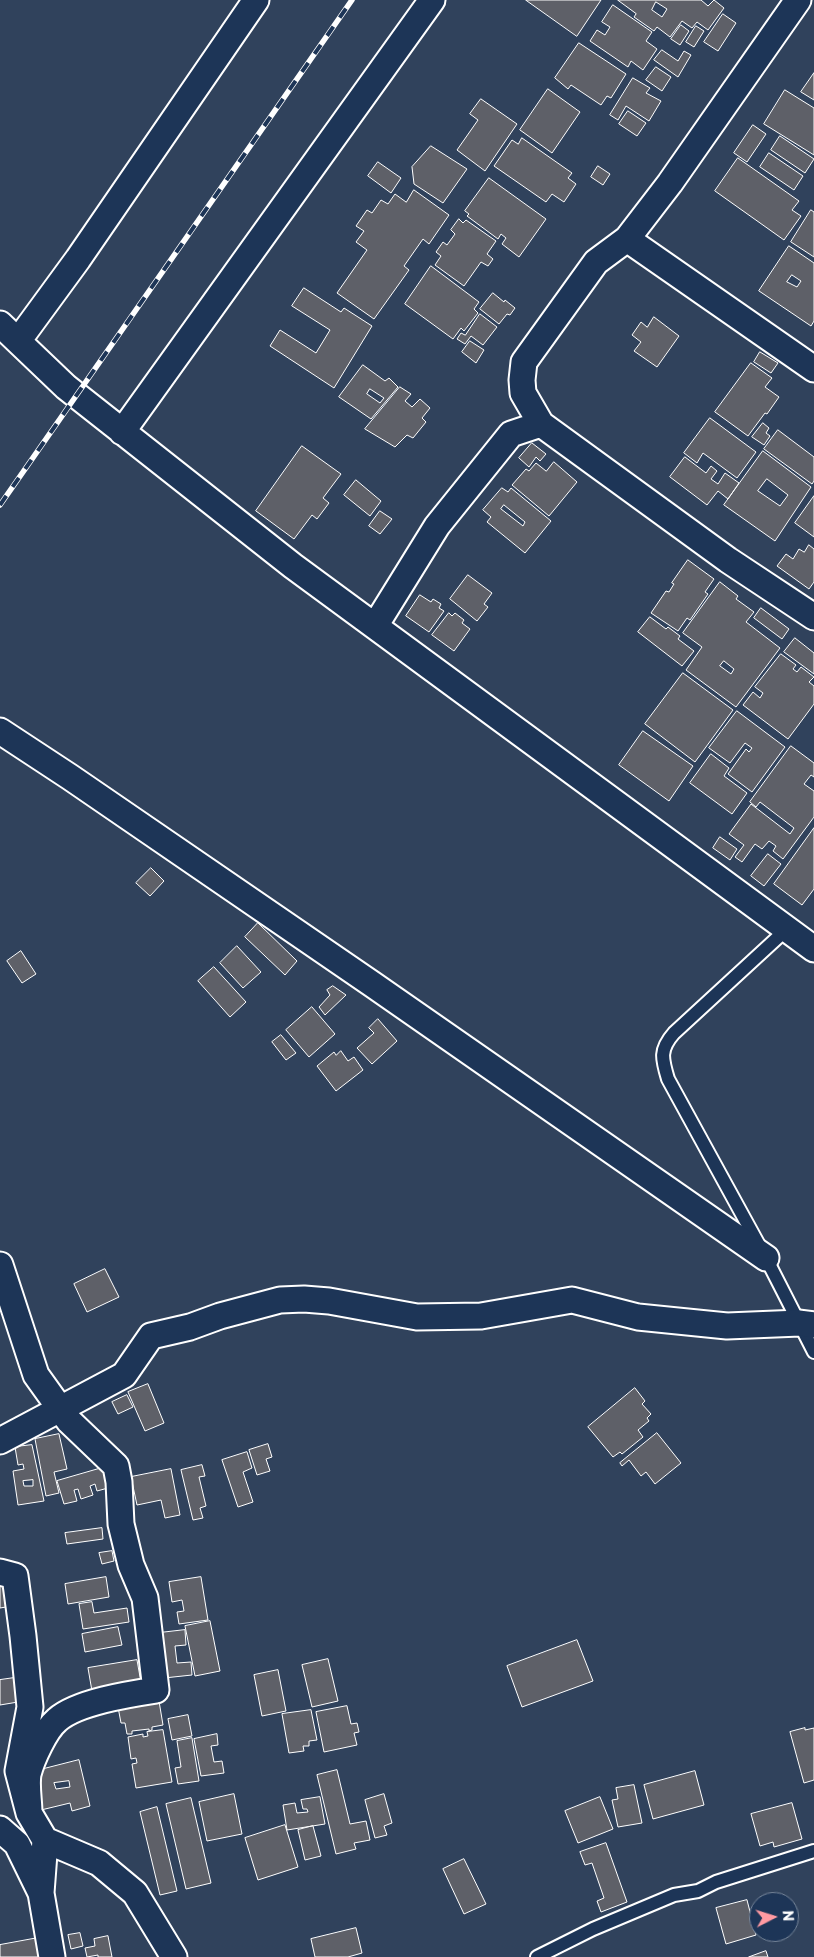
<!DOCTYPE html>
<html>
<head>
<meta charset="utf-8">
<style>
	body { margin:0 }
	#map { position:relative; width:814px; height:1957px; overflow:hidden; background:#30425c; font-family:"Playpen Sans",sans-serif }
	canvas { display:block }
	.north { position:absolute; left:749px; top:1892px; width:50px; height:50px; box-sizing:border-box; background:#1d3557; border:1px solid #77869a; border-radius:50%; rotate:85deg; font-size:14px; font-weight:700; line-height:20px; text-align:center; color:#fff }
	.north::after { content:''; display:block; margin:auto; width:18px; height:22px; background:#ff9aa2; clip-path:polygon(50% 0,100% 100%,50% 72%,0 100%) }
</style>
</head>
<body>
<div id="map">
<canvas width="814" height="1957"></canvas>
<div class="north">N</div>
</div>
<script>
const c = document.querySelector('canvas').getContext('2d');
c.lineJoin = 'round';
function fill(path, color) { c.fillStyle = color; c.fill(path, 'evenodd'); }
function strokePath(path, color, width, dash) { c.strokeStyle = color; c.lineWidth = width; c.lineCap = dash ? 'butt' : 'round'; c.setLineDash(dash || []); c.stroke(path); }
const building = new Path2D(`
	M 526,0 L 601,0 L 577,36 Z
	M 618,0 L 701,0 L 708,6 L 714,0 L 724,8 L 708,30 L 697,22 L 692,28 L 682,21 L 670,37 L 657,27 L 654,31 L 634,17 L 636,14 ZM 656,2 L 667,9 L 662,17 L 652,10 Z
	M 613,5 L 652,32 L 646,41 L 657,49 L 643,70 L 631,61 L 628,67 L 590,41 L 597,30 L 605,35 L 610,27 L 602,22 Z
	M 723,14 L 736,23 L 718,51 L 704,42 Z
	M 681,25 L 689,31 L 680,45 L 671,39 Z
	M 696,26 L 704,31 L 694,47 L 686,42 Z
	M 579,43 L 626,74 L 611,98 L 607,96 L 601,105 L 571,85 L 568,89 L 555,78 Z
	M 662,50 L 678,61 L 684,51 L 691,55 L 678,77 L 654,60 Z
	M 656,67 L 671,77 L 662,91 L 646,80 Z
	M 814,73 L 814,100 L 801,92 Z
	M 633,78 L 650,88 L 646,93 L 661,101 L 649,121 L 626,106 L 618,120 L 610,115 Z
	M 548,89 L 580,112 L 552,153 L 520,130 Z
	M 785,90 L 814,108 L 814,155 L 764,124 Z
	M 481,99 L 517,124 L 485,171 L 457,150 L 478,120 L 470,114 Z
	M 628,111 L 646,123 L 637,136 L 619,124 Z
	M 753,125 L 766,134 L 747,162 L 734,153 Z
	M 780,136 L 814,159 L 805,173 L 771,150 Z
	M 522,138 L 572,173 L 568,178 L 576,184 L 564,202 L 552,194 L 546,202 L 494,166 L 512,140 L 518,144 Z
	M 431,146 L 467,169 L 443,203 L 414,184 L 412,167 Z
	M 769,153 L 803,176 L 794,190 L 760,167 Z
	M 738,158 L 799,201 L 792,210 L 801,216 L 784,240 L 715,191 Z
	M 378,162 L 401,178 L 391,193 L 368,176 Z
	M 598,166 L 610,174 L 603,185 L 591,177 Z
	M 489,178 L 546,219 L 519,257 L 502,244 L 506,238 L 501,234 L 498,239 L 467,216 L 469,214 L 465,211 Z
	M 414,190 L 449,215 L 429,244 L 423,239 L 404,266 L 409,270 L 374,319 L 337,293 L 367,250 L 356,242 L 364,231 L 356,226 L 367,210 L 372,213 L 381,200 L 388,204 L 395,194 L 406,202 Z
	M 811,210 L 814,212 L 814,257 L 791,242 Z
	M 459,219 L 463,223 L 466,220 L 496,241 L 487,254 L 493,259 L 488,266 L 481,262 L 464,286 L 435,265 L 441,256 L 436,252 L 443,242 L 447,245 L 455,234 L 451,230 Z
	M 789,246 L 814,263 L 814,321 L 811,326 L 759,291 ZM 792,275 L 801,281 L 797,287 L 787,282 Z
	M 431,266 L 479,302 L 474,309 L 478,313 L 464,331 L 461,328 L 453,339 L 405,304 Z
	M 304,288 L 341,312 L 344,308 L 372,326 L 334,388 L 270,346 L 280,330 L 316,353 L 330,330 L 292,306 Z
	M 493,293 L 504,302 L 505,300 L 515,308 L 510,315 L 507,314 L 499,324 L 480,309 Z
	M 480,314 L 497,327 L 483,345 L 471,336 L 465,344 L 457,339 L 461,333 L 465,335 Z
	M 654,317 L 679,336 L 657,367 L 634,351 L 641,342 L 632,335 L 641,322 L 647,327 Z
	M 470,341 L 484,350 L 476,363 L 462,352 Z
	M 760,352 L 778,363 L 771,373 L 754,362 Z
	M 751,363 L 772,378 L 765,387 L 779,397 L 767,414 L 765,413 L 748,436 L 715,412 Z
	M 363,365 L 385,381 L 389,378 L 398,387 L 371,419 L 339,397 ZM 370,389 L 384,398 L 380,403 L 367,394 Z
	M 400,387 L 411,394 L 405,401 L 412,407 L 420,399 L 430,408 L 422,418 L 426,422 L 413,438 L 407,435 L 395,447 L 365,429 Z
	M 710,418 L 756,452 L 737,478 L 703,453 L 697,463 L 684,453 Z
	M 763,423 L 769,428 L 766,433 L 770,436 L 764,445 L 752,437 Z
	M 778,430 L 814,457 L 814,481 L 812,484 L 764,449 Z
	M 532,443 L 546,454 L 540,461 L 536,457 L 529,467 L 519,458 Z
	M 302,446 L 341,474 L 323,498 L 329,503 L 317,519 L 312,515 L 294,539 L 256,511 Z
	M 763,451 L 811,487 L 775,541 L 724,505 ZM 767,479 L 788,495 L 780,506 L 758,491 Z
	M 685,457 L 706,473 L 711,466 L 717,471 L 711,479 L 718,484 L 725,473 L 739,483 L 728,499 L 718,491 L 707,505 L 670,477 Z
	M 554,462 L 577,482 L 549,516 L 512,485 L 526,469 L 529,471 L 536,463 L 546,471 Z
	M 356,480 L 381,501 L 370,516 L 344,495 Z
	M 502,488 L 508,492 L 511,488 L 551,521 L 525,553 L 487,522 L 491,517 L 483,510 ZM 504,505 L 525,522 L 523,526 L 501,509 Z
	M 814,496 L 814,537 L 795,523 Z
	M 380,511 L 392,519 L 380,534 L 369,526 Z
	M 809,545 L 814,549 L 814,582 L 809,589 L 777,566 L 786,554 L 793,559 L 799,549 L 804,552 Z
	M 688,560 L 714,579 L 705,592 L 708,594 L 690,620 L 687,618 L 678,631 L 651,613 L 666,591 L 669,592 L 674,584 L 672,583 Z
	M 468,575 L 492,593 L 484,604 L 488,607 L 477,621 L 450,599 Z
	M 720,582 L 738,596 L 736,599 L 754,612 L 746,622 L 780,648 L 736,707 L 686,670 L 702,647 L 683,633 ZM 724,661 L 734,669 L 731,674 L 720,666 Z
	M 420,595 L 431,602 L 433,599 L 441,604 L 439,608 L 444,611 L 429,632 L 406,616 Z
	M 761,608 L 789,629 L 782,639 L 754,618 Z
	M 449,613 L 452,616 L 455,613 L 464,620 L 462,623 L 470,629 L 454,651 L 432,635 Z
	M 650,617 L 666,629 L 668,627 L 680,636 L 678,639 L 694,651 L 682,666 L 638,632 Z
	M 795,638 L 814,653 L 814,674 L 784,652 Z
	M 781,654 L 796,665 L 793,669 L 797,672 L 801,667 L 814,677 L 809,682 L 814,686 L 814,704 L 788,739 L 743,705 L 753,692 L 760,698 L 763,693 L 755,687 Z
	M 683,673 L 733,710 L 695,762 L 645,724 Z
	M 737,711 L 785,747 L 752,792 L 728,774 L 746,749 L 749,752 L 752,748 L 745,743 L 730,763 L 709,748 Z
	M 643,731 L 693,766 L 669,801 L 619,765 Z
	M 791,746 L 814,763 L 814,777 L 811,775 L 804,784 L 814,791 L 814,817 L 783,859 L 773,851 L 776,846 L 769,841 L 762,849 L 755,844 L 742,862 L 735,857 L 744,845 L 729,834 L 751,804 L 790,834 L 794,828 L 760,802 L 756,807 L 750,802 Z
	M 711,754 L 729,768 L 724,776 L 747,793 L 732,814 L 690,783 Z
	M 814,828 L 814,889 L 802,905 L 774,884 Z
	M 720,837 L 737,849 L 730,860 L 713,848 Z
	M 768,854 L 781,864 L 764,886 L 751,876 Z
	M 151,868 L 164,881 L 150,896 L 136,883 Z
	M 258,923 L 297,961 L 285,975 L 245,937 Z
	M 237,946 L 261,972 L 243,988 L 220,963 Z
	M 21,951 L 36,974 L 22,983 L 7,961 Z
	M 214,967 L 246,1002 L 230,1017 L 198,981 Z
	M 333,986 L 346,995 L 325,1015 L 319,1007 L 330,995 L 327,990 Z
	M 312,1007 L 335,1034 L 309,1057 L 286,1030 Z
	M 378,1019 L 397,1041 L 372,1064 L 357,1048 L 374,1033 L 369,1028 Z
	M 281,1035 L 296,1053 L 286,1060 L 272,1042 Z
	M 341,1051 L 348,1061 L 354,1057 L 363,1070 L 336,1091 L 317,1066 L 334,1052 L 336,1055 Z
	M 105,1269 L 119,1297 L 87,1312 L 74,1284 Z
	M 148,1384 L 164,1423 L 145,1431 L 128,1392 Z
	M 635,1388 L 645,1401 L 642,1404 L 651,1414 L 647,1418 L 649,1421 L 638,1430 L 643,1437 L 622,1454 L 620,1452 L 613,1457 L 588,1427 Z
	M 127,1395 L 133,1407 L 118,1414 L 112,1402 Z
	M 657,1433 L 681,1463 L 655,1484 L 646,1472 L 641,1476 L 629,1460 L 622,1466 L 620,1463 Z
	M 59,1434 L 67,1469 L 54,1472 L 59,1493 L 46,1496 L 35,1439 Z
	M 268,1444 L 272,1457 L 266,1459 L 270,1471 L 257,1475 L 249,1450 Z
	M 32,1445 L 44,1501 L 18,1505 L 13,1471 L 24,1469 L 23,1464 L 18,1465 L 15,1447 ZM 33,1480 L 33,1486 L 24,1486 L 23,1481 Z
	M 247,1452 L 252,1468 L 243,1472 L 253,1502 L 238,1507 L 222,1460 Z
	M 202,1465 L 205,1476 L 199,1477 L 206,1506 L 200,1508 L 203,1518 L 193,1520 L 181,1470 Z
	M 102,1468 L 108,1488 L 97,1491 L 95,1484 L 90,1486 L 93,1495 L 81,1499 L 78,1489 L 74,1490 L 77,1501 L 64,1504 L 57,1481 Z
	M 171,1469 L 180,1515 L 165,1518 L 161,1500 L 137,1505 L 131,1477 Z
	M 102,1528 L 103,1539 L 67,1544 L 65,1533 Z
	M 112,1551 L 114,1561 L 102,1564 L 99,1553 Z
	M 106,1577 L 109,1597 L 68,1604 L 65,1584 Z
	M 201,1577 L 208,1620 L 179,1624 L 177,1612 L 184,1611 L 182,1600 L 172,1602 L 169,1582 Z
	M 4,1586 L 6,1607 L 0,1608 L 0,1587 Z
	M 92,1602 L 94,1613 L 127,1608 L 129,1622 L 83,1629 L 79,1604 Z
	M 210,1621 L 220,1671 L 195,1676 L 185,1626 Z
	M 118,1627 L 122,1645 L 85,1652 L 82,1634 Z
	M 185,1630 L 186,1645 L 175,1646 L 177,1663 L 191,1662 L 192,1675 L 164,1678 L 159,1633 Z
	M 577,1640 L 593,1681 L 522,1707 L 507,1666 Z
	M 328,1659 L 338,1701 L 312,1707 L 302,1665 Z
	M 137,1660 L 142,1688 L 93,1697 L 88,1668 Z
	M 278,1670 L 286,1711 L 262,1716 L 254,1675 Z
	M 14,1678 L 18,1702 L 0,1705 L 0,1680 Z
	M 159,1701 L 163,1725 L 152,1727 L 152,1730 L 149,1731 L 149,1729 L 132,1731 L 132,1734 L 127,1734 L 125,1723 L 121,1723 L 118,1707 Z
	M 347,1706 L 351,1724 L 357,1723 L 359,1732 L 354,1733 L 357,1745 L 324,1752 L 316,1712 Z
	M 311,1710 L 317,1740 L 309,1741 L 309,1746 L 303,1746 L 304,1751 L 289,1753 L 282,1714 Z
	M 188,1715 L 192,1736 L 172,1740 L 168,1719 Z
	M 805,1728 L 805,1730 L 814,1728 L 814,1780 L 804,1783 L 790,1732 Z
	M 163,1730 L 172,1782 L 136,1788 L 132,1764 L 137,1763 L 136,1758 L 131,1759 L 128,1737 L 143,1734 L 143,1737 L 148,1736 L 147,1732 Z
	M 217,1734 L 218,1745 L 211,1746 L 214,1762 L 222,1761 L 224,1773 L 201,1776 L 194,1739 Z
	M 192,1738 L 199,1781 L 178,1784 L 175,1768 L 181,1767 L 177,1741 Z
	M 79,1760 L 90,1806 L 72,1811 L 70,1803 L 41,1810 L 32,1772 ZM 69,1781 L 70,1787 L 56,1789 L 54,1783 Z
	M 337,1770 L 350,1824 L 366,1821 L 370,1840 L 354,1843 L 356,1849 L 336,1854 L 317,1775 Z
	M 695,1771 L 704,1805 L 653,1819 L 644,1785 Z
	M 634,1785 L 642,1823 L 618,1827 L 612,1800 L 618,1799 L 616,1788 Z
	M 234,1794 L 242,1834 L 207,1841 L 199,1802 Z
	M 384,1794 L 392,1823 L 384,1826 L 387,1835 L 375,1838 L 365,1800 Z
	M 320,1797 L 325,1824 L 287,1830 L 283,1805 L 295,1803 L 297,1813 L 308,1812 L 307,1809 L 303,1809 L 301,1800 Z
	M 600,1797 L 613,1829 L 578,1843 L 565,1811 Z
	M 191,1798 L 211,1883 L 186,1889 L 166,1804 Z
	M 792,1803 L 802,1839 L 774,1847 L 773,1842 L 760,1846 L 751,1814 Z
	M 157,1807 L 177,1891 L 160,1895 L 140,1812 Z
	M 285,1825 L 298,1867 L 258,1880 L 245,1838 Z
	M 313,1826 L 321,1856 L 305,1860 L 298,1830 Z
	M 606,1843 L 627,1902 L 601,1912 L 597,1901 L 604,1898 L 592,1863 L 585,1865 L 580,1852 Z
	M 464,1859 L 486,1904 L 464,1914 L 443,1869 Z
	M 747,1900 L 756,1935 L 726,1944 L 716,1908 Z
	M 356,1928 L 362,1953 L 348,1957 L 315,1957 L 311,1939 Z
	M 80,1933 L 83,1946 L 71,1949 L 68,1935 Z
	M 108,1936 L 112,1957 L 98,1957 L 98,1955 L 87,1957 L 85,1948 L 95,1946 L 94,1939 Z
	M 38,1938 L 41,1957 L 0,1957 L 0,1945 Z
	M 766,1951 L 768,1957 L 749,1957 Z`);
fill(building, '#5e6068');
strokePath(building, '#fff', 1);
const service = new Path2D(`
	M 787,929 L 674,1033 C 659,1050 662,1059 668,1079 L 766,1258 L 814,1352
	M 537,1957 L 593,1929 L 674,1895 L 698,1891 L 716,1882 L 814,1851`);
const minor = new Path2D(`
	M 798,0 L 670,183 L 627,239 L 596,262 L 524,362 L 522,380 L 523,393 L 541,424 L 728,560 L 814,617
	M 627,239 L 814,369
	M 0,324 L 66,387 L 293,566 L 814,949
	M 18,341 L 78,259 L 256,0
	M 122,432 L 432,0
	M 375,626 L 437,526 L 511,434 L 541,424
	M 0,731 L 70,777 L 372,984 L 766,1258
	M 0,1265 L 36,1375 L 69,1421 L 116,1466 L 119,1482 L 121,1524 L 131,1565 L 145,1598 L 156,1690 C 130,1694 77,1702 57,1720 C 45,1730 32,1759 28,1774 C 26,1786 29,1801 29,1813
	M 0,1441 L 124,1375 L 151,1336 L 190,1327 L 220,1316 L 280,1300 L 304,1299 L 329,1301 L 417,1317 L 481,1316 L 572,1300 L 638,1317 L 727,1326 L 800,1323 L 814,1325
	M 0,1572 L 15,1576 L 23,1636 L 30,1707 L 18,1771 L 29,1813 L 45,1840 L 99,1863 L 135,1893 L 174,1957
	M 0,1829 L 17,1844 L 41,1893
	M 45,1840 L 41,1893 L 52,1957`);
strokePath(service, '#fff', 16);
strokePath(minor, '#fff', 29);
strokePath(service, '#1d3557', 12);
strokePath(minor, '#1d3557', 25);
const rail = new Path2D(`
	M 0,505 L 352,0`);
strokePath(rail, '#fff', 5.5);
strokePath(rail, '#1d3557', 4, [11]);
</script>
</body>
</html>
